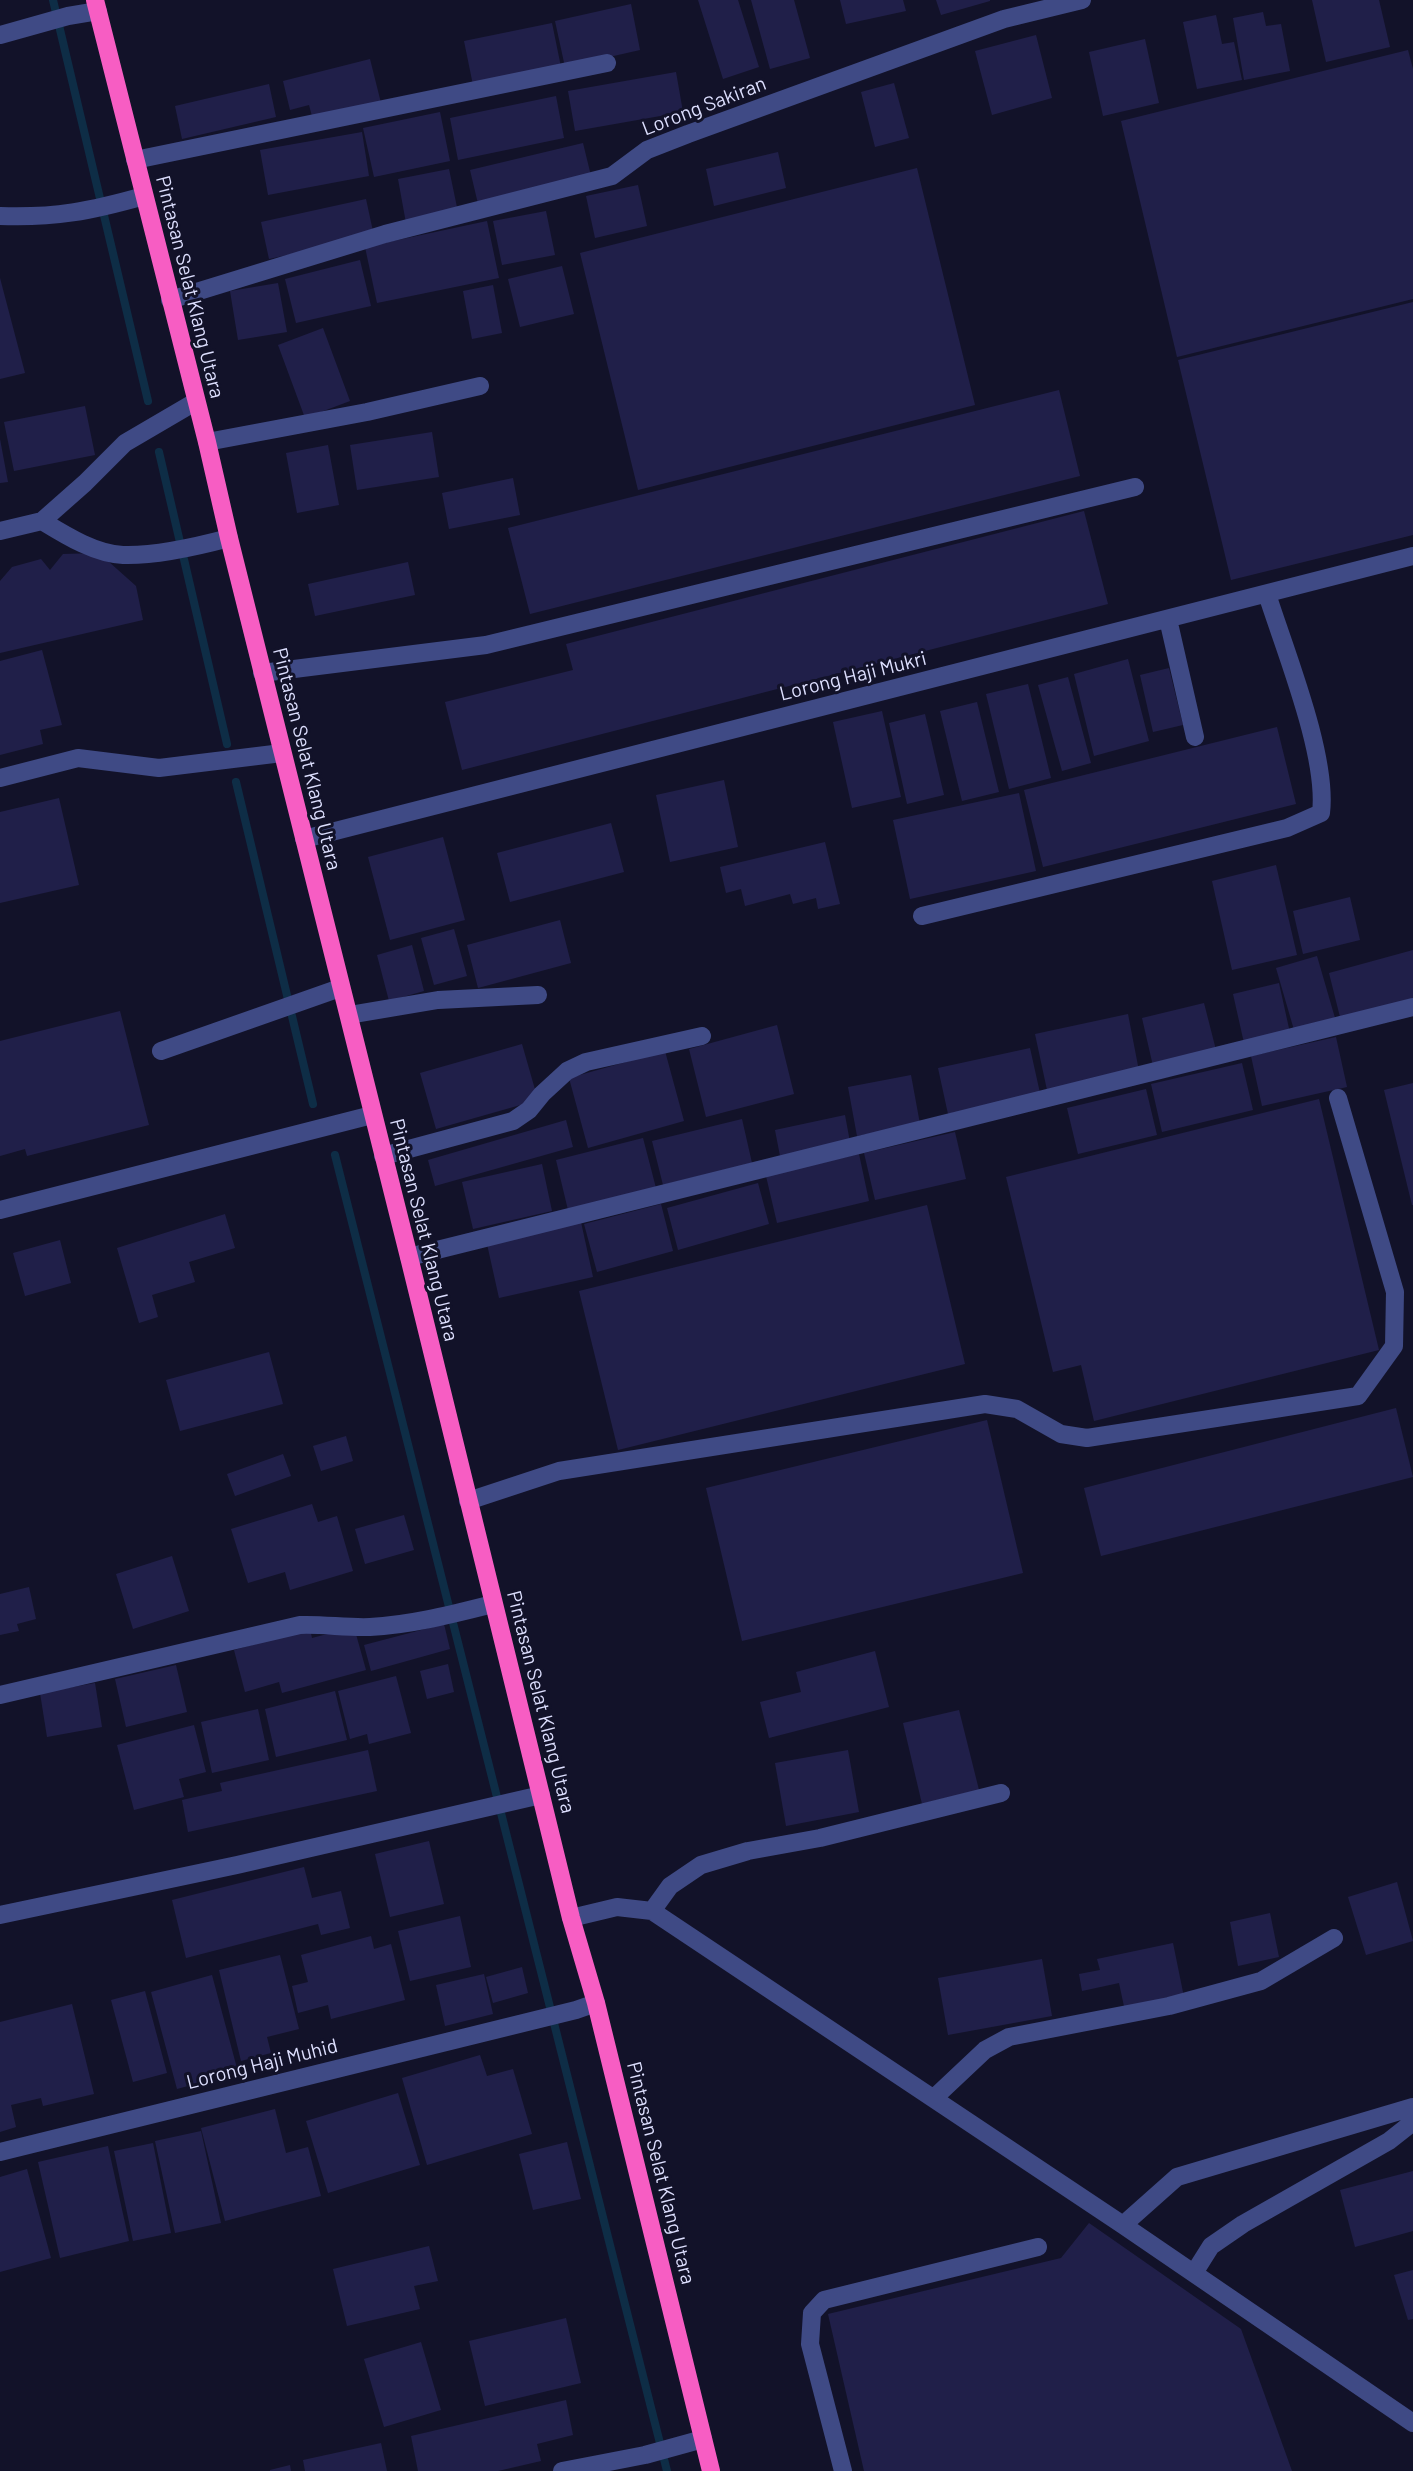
<!DOCTYPE html>
<html>
<head>
<meta charset="utf-8">
<style>
	body { margin:0 }
	canvas { display:block; background:#121229 }
</style>
</head>
<body>
<canvas width="1413" height="2471"></canvas>
<script>
const c = document.querySelector('canvas').getContext('2d');
c.lineJoin = 'round';
function strokePath(path, color, width, dash) { c.strokeStyle = color; c.lineWidth = width; c.lineCap = dash ? 'butt' : 'round'; c.setLineDash(dash || []); c.stroke(path); }
function fill(path, color) { c.fillStyle = color; c.fill(path, 'evenodd'); }
function drawText(font, color, halo, rows, align = 'center') {
  c.font = font + ' Barlow,sans-serif'; c.lineWidth = 6; c.setLineDash([]); c.textBaseline = 'middle'; c.strokeStyle = halo; c.fillStyle = color; for (const [text, x, y, turn = 0] of rows) {
    c.save(); c.translate(x, y); c.rotate((+turn || 0) * Math.PI / 180); c.textAlign = isNaN(turn) ? turn : align; if (halo) c.strokeText(text, 0, 0); c.fillText(text, 0, 0); c.restore();
  }
}
strokePath(new Path2D(`
	M 53,0 L 148,401
	M 159,452 L 227,744
	M 236,782 L 313,1104
	M 335,1155 L 667,2471`), '#0e2d46', 8);
fill(new Path2D(`
	M 698,0 L 738,0 L 759,67 L 723,79 Z
	M 751,0 L 794,0 L 810,58 L 770,69 Z
	M 840,0 L 903,0 L 906,11 L 846,24 Z
	M 936,0 L 990,0 L 990,1 L 941,15 Z
	M 1312,0 L 1379,0 L 1390,47 L 1326,62 Z
	M 631,4 L 640,50 L 565,67 L 555,21 Z
	M 1263,12 L 1266,26 L 1281,24 L 1290,71 L 1244,80 L 1233,18 Z
	M 1216,15 L 1222,44 L 1234,42 L 1242,80 L 1197,89 L 1183,22 Z
	M 552,23 L 561,67 L 473,85 L 464,41 Z
	M 1036,35 L 1052,98 L 992,115 L 975,51 Z
	M 1145,39 L 1159,103 L 1103,116 L 1089,52 Z
	M 1408,50 L 1413,69 L 1413,299 L 1177,357 L 1121,121 Z
	M 370,59 L 381,103 L 313,120 L 309,105 L 290,110 L 283,81 Z
	M 676,72 L 683,112 L 575,131 L 568,91 Z
	M 894,83 L 909,138 L 875,147 L 861,92 Z
	M 269,84 L 276,117 L 182,139 L 175,106 Z
	M 556,96 L 564,138 L 458,160 L 450,118 Z
	M 440,112 L 450,161 L 374,177 L 363,128 Z
	M 362,132 L 369,176 L 268,195 L 260,150 Z
	M 583,143 L 592,180 L 479,208 L 470,170 Z
	M 778,152 L 786,188 L 714,206 L 706,169 Z
	M 917,168 L 975,405 L 638,490 L 580,253 Z
	M 449,169 L 458,212 L 406,223 L 398,179 Z
	M 638,185 L 647,226 L 595,238 L 586,196 Z
	M 366,199 L 374,236 L 269,259 L 261,222 Z
	M 546,211 L 555,255 L 502,265 L 493,221 Z
	M 487,221 L 499,278 L 377,303 L 365,247 Z
	M 360,260 L 371,306 L 296,323 L 285,279 Z
	M 562,266 L 574,314 L 520,327 L 508,279 Z
	M 0,278 L 25,373 L 0,379 Z
	M 278,283 L 287,332 L 238,340 L 230,291 Z
	M 493,285 L 502,333 L 472,339 L 463,291 Z
	M 1413,302 L 1413,535 L 1231,580 L 1178,360 Z
	M 323,328 L 350,401 L 305,418 L 278,345 Z
	M 1059,390 L 1080,476 L 530,614 L 508,528 Z
	M 85,406 L 95,455 L 14,471 L 4,422 Z
	M 432,432 L 439,477 L 357,490 L 350,445 Z
	M 0,439 L 8,482 L 0,483 Z
	M 328,445 L 339,505 L 297,513 L 286,453 Z
	M 513,478 L 520,515 L 449,529 L 442,493 Z
	M 1084,511 L 1108,604 L 462,770 L 445,702 L 573,670 L 566,644 Z
	M 99,553 L 136,586 L 143,620 L 0,653 L 0,581 L 12,567 L 41,559 L 50,570 L 63,554 Z
	M 408,562 L 415,595 L 315,616 L 308,584 Z
	M 42,650 L 62,725 L 40,730 L 43,744 L 0,755 L 0,661 Z
	M 1128,659 L 1149,741 L 1094,756 L 1074,674 Z
	M 1169,668 L 1183,725 L 1153,732 L 1140,675 Z
	M 1068,677 L 1091,763 L 1062,771 L 1038,685 Z
	M 1028,684 L 1051,778 L 1009,789 L 986,694 Z
	M 977,702 L 999,792 L 962,801 L 940,711 Z
	M 882,711 L 901,797 L 852,808 L 833,722 Z
	M 925,714 L 944,795 L 907,804 L 889,723 Z
	M 1277,727 L 1296,804 L 1043,867 L 1024,790 Z
	M 724,780 L 738,847 L 670,862 L 656,795 Z
	M 1019,793 L 1036,871 L 910,899 L 893,820 Z
	M 59,798 L 79,885 L 0,903 L 0,812 Z
	M 611,823 L 624,872 L 510,902 L 497,853 Z
	M 443,837 L 465,920 L 390,940 L 368,857 Z
	M 825,842 L 840,904 L 818,909 L 816,898 L 793,904 L 790,894 L 745,906 L 741,889 L 726,893 L 720,867 Z
	M 1276,865 L 1297,955 L 1232,970 L 1212,881 Z
	M 1350,897 L 1360,940 L 1303,954 L 1293,911 Z
	M 560,920 L 571,963 L 478,988 L 467,945 Z
	M 454,929 L 467,976 L 434,985 L 421,938 Z
	M 412,945 L 424,991 L 389,1001 L 377,955 Z
	M 1413,950 L 1413,1002 L 1341,1021 L 1329,973 Z
	M 1317,956 L 1335,1018 L 1294,1030 L 1276,968 Z
	M 1279,983 L 1290,1033 L 1244,1043 L 1233,994 Z
	M 1204,1003 L 1216,1050 L 1153,1066 L 1142,1018 Z
	M 120,1011 L 149,1125 L 27,1156 L 25,1149 L 0,1156 L 0,1041 Z
	M 1128,1014 L 1139,1071 L 1047,1090 L 1035,1034 Z
	M 777,1025 L 794,1094 L 706,1117 L 689,1049 Z
	M 1336,1037 L 1347,1087 L 1262,1106 L 1251,1056 Z
	M 522,1044 L 538,1100 L 436,1129 L 420,1073 Z
	M 1030,1048 L 1040,1093 L 948,1114 L 938,1068 Z
	M 665,1051 L 684,1121 L 588,1148 L 569,1078 Z
	M 1242,1063 L 1253,1110 L 1162,1132 L 1151,1084 Z
	M 911,1075 L 920,1124 L 857,1136 L 848,1087 Z
	M 1413,1083 L 1413,1205 L 1412,1205 L 1384,1090 Z
	M 1146,1089 L 1157,1135 L 1078,1154 L 1067,1108 Z
	M 1319,1099 L 1379,1350 L 1094,1421 L 1081,1365 L 1053,1372 L 1006,1177 Z
	M 845,1115 L 850,1142 L 780,1156 L 775,1130 Z
	M 742,1119 L 752,1163 L 663,1185 L 652,1141 Z
	M 566,1120 L 573,1147 L 435,1186 L 428,1160 Z
	M 955,1132 L 966,1179 L 875,1200 L 864,1153 Z
	M 643,1138 L 656,1188 L 568,1210 L 556,1160 Z
	M 859,1154 L 869,1201 L 777,1223 L 766,1176 Z
	M 542,1164 L 552,1211 L 473,1229 L 462,1182 Z
	M 758,1183 L 769,1224 L 678,1250 L 667,1208 Z
	M 661,1204 L 673,1251 L 597,1272 L 584,1224 Z
	M 927,1205 L 965,1364 L 618,1450 L 579,1291 Z
	M 225,1214 L 235,1248 L 189,1262 L 195,1282 L 152,1295 L 158,1317 L 139,1323 L 117,1248 Z
	M 581,1222 L 593,1277 L 499,1298 L 487,1244 Z
	M 60,1240 L 71,1283 L 25,1296 L 13,1253 Z
	M 269,1352 L 283,1404 L 180,1431 L 166,1380 Z
	M 1396,1408 L 1413,1477 L 1101,1556 L 1084,1488 Z
	M 987,1420 L 1023,1573 L 742,1641 L 706,1488 Z
	M 346,1436 L 353,1461 L 321,1471 L 313,1446 Z
	M 283,1454 L 291,1476 L 235,1496 L 227,1474 Z
	M 312,1504 L 318,1522 L 337,1516 L 353,1571 L 290,1590 L 285,1572 L 248,1583 L 231,1529 Z
	M 404,1515 L 414,1550 L 365,1564 L 355,1529 Z
	M 172,1556 L 189,1611 L 133,1629 L 116,1574 Z
	M 29,1587 L 36,1619 L 17,1624 L 19,1631 L 0,1635 L 0,1594 Z
	M 444,1624 L 450,1649 L 371,1671 L 364,1645 Z
	M 354,1627 L 366,1670 L 282,1693 L 279,1682 L 245,1692 L 234,1650 L 310,1629 L 312,1638 Z
	M 875,1651 L 889,1707 L 769,1738 L 760,1702 L 801,1692 L 796,1672 Z
	M 448,1664 L 454,1692 L 427,1699 L 420,1671 Z
	M 176,1665 L 187,1712 L 126,1727 L 115,1679 Z
	M 396,1676 L 411,1733 L 369,1744 L 367,1734 L 350,1739 L 338,1691 Z
	M 95,1683 L 102,1727 L 47,1737 L 40,1693 Z
	M 335,1691 L 347,1740 L 276,1757 L 265,1709 Z
	M 258,1709 L 269,1760 L 212,1773 L 201,1722 Z
	M 959,1710 L 979,1790 L 922,1804 L 903,1723 Z
	M 194,1725 L 206,1772 L 179,1779 L 184,1797 L 134,1810 L 117,1745 Z
	M 368,1750 L 377,1791 L 188,1832 L 182,1800 L 222,1791 L 220,1783 Z
	M 848,1750 L 859,1812 L 786,1826 L 775,1763 Z
	M 429,1841 L 444,1904 L 390,1917 L 375,1854 Z
	M 304,1867 L 312,1898 L 341,1891 L 350,1928 L 321,1935 L 318,1924 L 186,1958 L 172,1900 Z
	M 1397,1882 L 1413,1941 L 1366,1955 L 1348,1897 Z
	M 1270,1913 L 1279,1957 L 1238,1966 L 1230,1922 Z
	M 460,1916 L 471,1967 L 410,1981 L 398,1931 Z
	M 371,1936 L 374,1949 L 391,1944 L 405,2000 L 331,2019 L 328,2005 L 298,2013 L 292,1986 L 308,1982 L 301,1955 Z
	M 1173,1943 L 1186,2007 L 1125,2011 L 1119,1983 L 1082,1991 L 1079,1974 L 1100,1970 L 1097,1959 Z
	M 280,1955 L 299,2029 L 267,2037 L 271,2053 L 241,2061 L 219,1970 Z
	M 1042,1959 L 1052,2016 L 948,2035 L 938,1978 Z
	M 522,1967 L 528,1993 L 493,2003 L 486,1977 Z
	M 484,1974 L 493,2014 L 445,2026 L 436,1985 Z
	M 212,1975 L 238,2072 L 177,2089 L 151,1992 Z
	M 145,1991 L 167,2073 L 133,2082 L 111,2000 Z
	M 72,2004 L 94,2094 L 43,2106 L 41,2098 L 11,2105 L 16,2127 L 0,2132 L 0,2022 Z
	M 480,2055 L 487,2076 L 513,2069 L 532,2134 L 427,2165 L 402,2078 Z
	M 398,2093 L 420,2165 L 328,2193 L 306,2121 Z
	M 275,2109 L 286,2153 L 308,2147 L 321,2196 L 225,2221 L 201,2128 Z
	M 201,2131 L 221,2223 L 175,2233 L 155,2141 Z
	M 567,2142 L 581,2199 L 533,2210 L 519,2154 Z
	M 153,2143 L 171,2233 L 133,2241 L 114,2151 Z
	M 108,2146 L 129,2241 L 60,2258 L 38,2162 Z
	M 27,2169 L 51,2258 L 0,2272 L 0,2177 Z
	M 1413,2171 L 1413,2231 L 1355,2247 L 1340,2190 Z
	M 1089,2223 L 1241,2329 L 1292,2471 L 864,2471 L 828,2314 L 1061,2258 Z
	M 429,2246 L 438,2281 L 414,2286 L 420,2309 L 347,2326 L 333,2269 Z
	M 1413,2270 L 1413,2319 L 1408,2320 L 1394,2275 Z
	M 566,2318 L 581,2383 L 485,2406 L 469,2341 Z
	M 421,2342 L 441,2410 L 384,2427 L 364,2359 Z
	M 566,2400 L 573,2435 L 537,2444 L 541,2461 L 498,2471 L 418,2471 L 411,2436 Z
	M 381,2443 L 387,2471 L 305,2471 L 303,2460 Z
	M 290,2465 L 291,2471 L 270,2471 L 270,2470 Z`), '#201f49');
strokePath(new Path2D(`
	M 0,35 L 68,16 L 98,11
	M 135,160 L 607,63
	M 0,216 C 55,218 91,211 144,196
	M 170,300 L 385,234 L 612,176 L 647,150 L 688,134 L 1004,19 L 1082,0
	M 207,442 L 367,412 L 480,386
	M 42,521 L 85,483 L 125,443 L 195,402
	M 0,531 L 42,521 C 65,535 95,554 123,555 C 154,556 199,546 229,538
	M 1168,619 L 1195,737
	M 262,673 L 486,645 L 1135,487
	M 0,778 L 78,758 L 159,768 L 282,753
	M 304,839 L 1413,556
	M 922,916 L 1287,828 L 1321,813 C 1328,756 1285,651 1267,594
	M 349,1015 L 438,1000 L 538,995
	M 161,1051 L 340,988
	M 383,1156 L 513,1121 L 529,1110 L 542,1094 L 567,1071 L 586,1062 L 702,1036
	M 0,1210 L 372,1115
	M 409,1257 L 1413,1007
	M 468,1501 L 559,1471 L 985,1404 L 1017,1409 L 1061,1434 L 1087,1438 L 1358,1396 L 1394,1346 L 1395,1292 L 1338,1098
	M 0,1695 L 300,1625 C 323,1624 347,1628 370,1627 C 412,1625 453,1614 493,1604
	M 652,1911 L 670,1886 L 701,1865 L 748,1851 L 820,1838 L 1001,1793
	M 0,1915 L 237,1865 L 541,1795
	M 571,1918 L 617,1907 L 652,1911 L 1123,2225 L 1413,2423
	M 934,2098 L 985,2050 L 1009,2037 L 1169,2006 L 1261,1981 L 1334,1938
	M 0,2152 L 576,2010 L 596,2003
	M 1123,2225 L 1177,2177 L 1413,2107
	M 1194,2273 L 1211,2246 L 1243,2224 L 1389,2141 L 1413,2122
	M 562,2471 L 645,2455 L 703,2439
	M 843,2471 L 810,2344 L 812,2313 L 824,2300 L 1038,2247`), '#3f4a85', 18);
strokePath(new Path2D(`
	M 95,0 L 207,442 L 229,538 L 409,1257 L 571,1918 L 596,2003 L 711,2471`), '#f75dc3', 18);
drawText('20px', '#dcdefd', '#121229', [
	["Lorong Sakiran",704,106,-21],
	["Pintasan Selat Klang Utara",190,287,76],
	["Lorong Haji Mukri",853,676,-14],
	["Pintasan Selat Klang Utara",307,759,76],
	["Pintasan Selat Klang Utara",424,1230,76],
	["Pintasan Selat Klang Utara",541,1702,76],
	["Lorong Haji Muhid",262,2064,-14],
	["Pintasan Selat Klang Utara",661,2173,76]
]);
</script>
</body>
</html>
